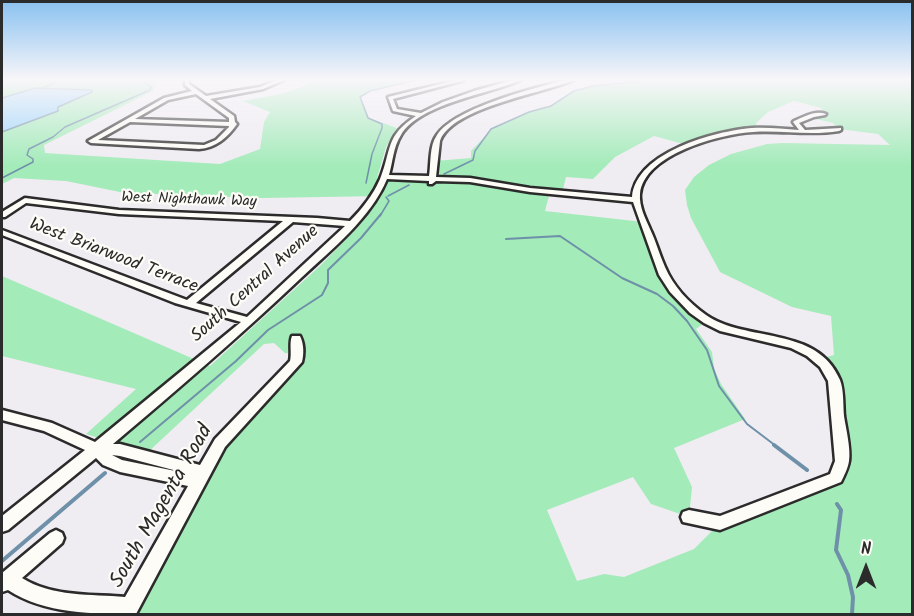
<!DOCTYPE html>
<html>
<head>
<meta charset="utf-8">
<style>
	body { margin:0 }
	#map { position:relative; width:914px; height:616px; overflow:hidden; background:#efecf2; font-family:Kalam,sans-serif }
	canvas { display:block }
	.frame { position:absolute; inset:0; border:3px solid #2b2b2b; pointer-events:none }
	.north { position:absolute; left:836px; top:538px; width:60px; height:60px; -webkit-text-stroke:4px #fdfcf7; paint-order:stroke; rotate:0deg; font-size:16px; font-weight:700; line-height:24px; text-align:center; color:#2b2b2b }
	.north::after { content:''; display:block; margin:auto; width:21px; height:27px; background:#2b2b2b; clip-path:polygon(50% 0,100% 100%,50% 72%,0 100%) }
</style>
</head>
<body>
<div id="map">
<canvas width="914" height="616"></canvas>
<div class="frame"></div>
<div class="north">N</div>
</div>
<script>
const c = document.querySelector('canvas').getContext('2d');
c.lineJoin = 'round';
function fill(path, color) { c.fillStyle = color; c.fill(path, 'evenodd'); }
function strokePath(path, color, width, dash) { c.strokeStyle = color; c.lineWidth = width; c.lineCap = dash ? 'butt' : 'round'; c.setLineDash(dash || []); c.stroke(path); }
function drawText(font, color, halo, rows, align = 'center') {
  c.font = font + ' Kalam,sans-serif'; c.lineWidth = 4.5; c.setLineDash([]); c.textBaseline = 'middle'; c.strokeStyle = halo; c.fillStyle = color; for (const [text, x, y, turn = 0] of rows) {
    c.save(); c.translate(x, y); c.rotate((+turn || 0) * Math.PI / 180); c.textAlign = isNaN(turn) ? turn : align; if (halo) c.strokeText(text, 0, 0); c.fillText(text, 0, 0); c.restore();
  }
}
fill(new Path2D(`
	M 14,80 L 158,80 L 153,91 L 44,145 L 45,153 L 220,164 L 260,149 L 264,122 L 270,112 L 243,101 L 281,94 L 304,86 L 311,80 L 424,80 L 371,91 L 361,97 L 369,118 L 397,128 L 386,147 L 377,178 L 432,180 L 435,161 L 471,158 L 471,151 L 493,128 L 529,112 L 552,106 L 573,90 L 592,86 L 644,80 L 912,80 L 912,614 L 126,614 L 203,472 L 298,354 L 285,353 L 274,343 L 264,344 L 147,453 L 86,434 L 136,389 L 2,356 L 2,276 L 210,366 L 320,266 L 357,228 L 381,196 L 262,198 L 175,195 L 120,192 L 66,181 L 14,178 L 2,184 L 2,83 ZM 794,101 L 821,108 L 824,111 L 823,114 L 807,117 L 833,123 L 839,129 L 878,134 L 890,145 L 782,143 L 767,144 L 731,154 L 709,165 L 694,177 L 685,190 L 687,205 L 691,218 L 720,272 L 792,307 L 831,316 L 834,355 L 819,359 L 834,381 L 836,478 L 720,523 L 694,549 L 624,577 L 604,574 L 577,581 L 547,510 L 633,477 L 651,504 L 689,517 L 692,487 L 674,448 L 745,419 L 721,384 L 714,369 L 712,352 L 696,329 L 707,321 L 671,286 L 643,222 L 545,211 L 550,192 L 562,193 L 566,177 L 593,179 L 615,157 L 654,136 L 687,145 L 736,132 L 759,130 L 756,123 L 768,112 Z`), '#a3ebb9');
const water = new Path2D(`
	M 35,88 L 92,90 L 92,92 L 58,107 L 58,111 L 2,132 L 2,98 Z`);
fill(water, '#9bd4fb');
strokePath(water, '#6e90a8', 1.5);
strokePath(new Path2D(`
	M 697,80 L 727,80
	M 41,89 L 60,80
	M 444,174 L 473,160 L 475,151 L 491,129 L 529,112 L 551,106 L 574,91 L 593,86 L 648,80
	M 2,178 L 33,162 L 33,159 L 27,155 L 29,149 L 53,137 L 65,127 L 150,90 L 151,87 L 141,80
	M 366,183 L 372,154 L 382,128 L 382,124 L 368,118 L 360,97 L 370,91 L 417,80
	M 388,196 L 409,185
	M 380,216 L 389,201 L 386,197`), '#6e90a8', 1.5);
strokePath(new Path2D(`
	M 506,239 L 560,236 L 622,278 L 657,294 L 673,306 L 687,321 L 707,350 L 719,386 L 747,424 L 776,446
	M 140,442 L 236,361 L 268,330 L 322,295 L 328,283 L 328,270 L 361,238 L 381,214`), '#6e90a8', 2);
strokePath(new Path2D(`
	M 774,445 L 807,470
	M 837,504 L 841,510 L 836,550 L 848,575 L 853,597 L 852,614
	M 2,561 L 105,473`), '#6e90a8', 4);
const minor = new Path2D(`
	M 185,80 L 189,80 L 189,84 L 206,96 L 260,87 L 277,80 L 284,80 L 263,89 L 210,99 L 234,116 L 235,122 L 237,124 C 228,137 216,148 199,149 L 91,143 L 88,141 L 164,98 L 192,91 L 185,85 ZM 196,94 L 229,118 L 229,122 L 135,119 L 168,100 ZM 130,122 L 229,126 L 229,127 L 216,140 L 204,145 L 98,140 Z
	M 457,80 L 465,80 L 393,99 L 397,109 L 421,113 L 443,102 L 474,91 L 513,80 L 521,80 C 490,94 420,103 401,135 C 393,147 393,162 389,175 L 429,176 C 431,164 429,146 437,135 C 455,108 534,88 566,80 L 574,80 C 544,93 452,107 440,141 L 436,177 L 470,178 L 530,188 L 632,197 C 636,152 715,131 752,128 C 768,127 783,129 799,130 L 793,122 L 794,121 C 804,117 815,110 826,114 L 825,115 L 814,117 L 799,123 L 805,130 L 841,128 L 841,130 L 839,131 C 810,136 782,130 753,132 C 720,134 644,154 640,194 C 639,206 645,218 650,229 C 656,241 659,254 665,267 C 673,286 689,303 706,315 C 746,343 817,325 840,380 C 844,390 843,405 844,416 C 846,429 851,449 849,461 C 848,468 844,476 841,482 L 720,530 L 683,522 L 681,517 L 683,512 L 689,510 L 720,516 L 830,474 L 835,461 L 828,381 L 820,367 L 807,356 L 791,348 L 720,331 L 704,323 L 690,313 L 670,292 L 659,275 L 633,202 L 530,192 L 470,182 L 436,181 L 432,184 L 429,184 L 429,181 L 387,179 C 371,218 331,250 301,278 C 240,336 177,390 113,444 L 120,444 L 200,465 L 215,439 L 290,361 C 292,353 289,343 292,336 L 300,336 C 304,344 304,354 302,362 L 225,447 L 136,614 C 93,614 45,614 8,590 L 2,592 L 2,573 L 50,533 L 56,530 L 62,533 L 64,538 L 62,543 L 22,578 C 52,597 91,594 125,597 L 188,486 L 120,472 L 103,465 L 96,458 L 8,530 L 2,532 L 2,516 L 85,450 L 44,431 L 2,420 L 2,410 L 52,423 L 95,442 L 241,322 L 175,303 L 2,235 L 2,230 L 187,300 L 283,221 L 119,214 L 26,203 L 5,217 L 2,217 L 2,212 L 25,198 L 119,210 L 317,218 L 350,221 C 362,209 373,195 380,179 C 392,149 385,136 416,116 L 393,111 L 388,97 ZM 293,222 L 345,226 L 247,317 L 196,303 ZM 112,455 L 120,456 L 185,473 L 122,460 Z`);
strokePath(minor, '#2b2b2b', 5);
fill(minor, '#fdfcf7');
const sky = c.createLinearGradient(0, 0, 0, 166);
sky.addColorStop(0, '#89c1f0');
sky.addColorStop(0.48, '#f8f6f9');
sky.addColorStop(1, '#f8f6f900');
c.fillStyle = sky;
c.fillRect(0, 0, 914, 166);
drawText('15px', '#2b2b2b', '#fdfcf7', [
	["West Nighthawk Way",189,201,2]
]);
drawText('18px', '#2b2b2b', '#fdfcf7', [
	["West Briarwood Terrace",113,257,21],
	["South Central Avenue",256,285,-42]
]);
drawText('21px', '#2b2b2b', '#fdfcf7', [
	["South Magenta Road",163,507,-60]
]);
</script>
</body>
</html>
